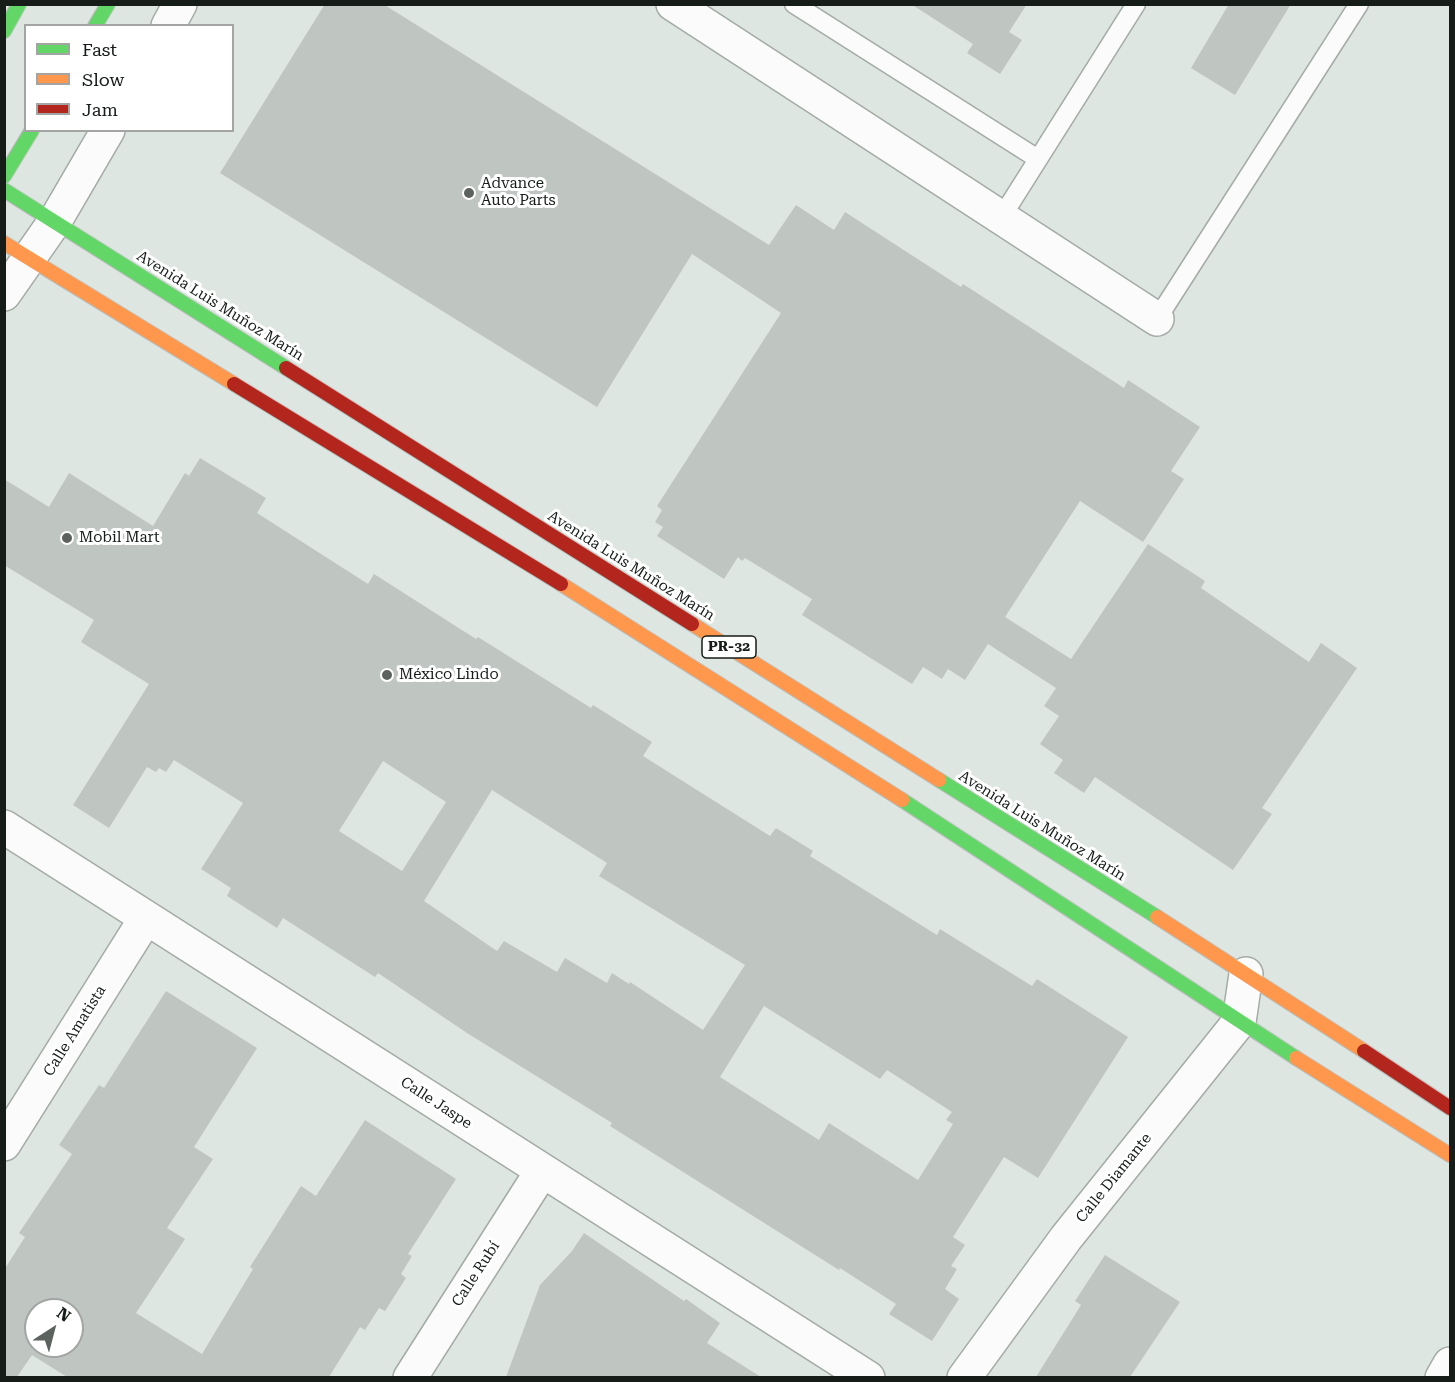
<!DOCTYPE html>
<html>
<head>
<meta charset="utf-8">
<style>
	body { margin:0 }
	#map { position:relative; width:1455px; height:1382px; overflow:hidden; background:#dde6e0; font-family:"Roboto Serif",serif }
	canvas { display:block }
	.frame { position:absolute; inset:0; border:6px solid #161d19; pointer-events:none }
	.legend { position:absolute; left:24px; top:24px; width:210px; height:108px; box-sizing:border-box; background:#fff; border:2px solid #a2a5a3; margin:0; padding:8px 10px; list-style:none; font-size:18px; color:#161d19 }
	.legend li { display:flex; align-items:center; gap:12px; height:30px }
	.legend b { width:30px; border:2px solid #a2a5a3 }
	.north { position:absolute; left:24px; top:1298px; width:60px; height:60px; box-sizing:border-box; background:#fff; border:2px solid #a2a5a3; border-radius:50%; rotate:36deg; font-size:16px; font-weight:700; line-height:24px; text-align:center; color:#161d19 }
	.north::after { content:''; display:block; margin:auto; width:21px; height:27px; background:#5c635f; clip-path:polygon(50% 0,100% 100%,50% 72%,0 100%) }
</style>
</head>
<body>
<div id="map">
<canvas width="1455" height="1382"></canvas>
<div class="frame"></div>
<ul class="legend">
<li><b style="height:8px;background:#63d668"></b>Fast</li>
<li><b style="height:8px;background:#ff974d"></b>Slow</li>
<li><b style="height:8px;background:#b3261e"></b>Jam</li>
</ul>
<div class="north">N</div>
</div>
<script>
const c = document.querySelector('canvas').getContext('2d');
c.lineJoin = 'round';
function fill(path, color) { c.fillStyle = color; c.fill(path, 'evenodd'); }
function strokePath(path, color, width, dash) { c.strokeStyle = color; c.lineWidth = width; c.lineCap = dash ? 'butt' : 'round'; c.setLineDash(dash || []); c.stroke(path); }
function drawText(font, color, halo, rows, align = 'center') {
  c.font = font + ' "Roboto Serif",serif'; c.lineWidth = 6; c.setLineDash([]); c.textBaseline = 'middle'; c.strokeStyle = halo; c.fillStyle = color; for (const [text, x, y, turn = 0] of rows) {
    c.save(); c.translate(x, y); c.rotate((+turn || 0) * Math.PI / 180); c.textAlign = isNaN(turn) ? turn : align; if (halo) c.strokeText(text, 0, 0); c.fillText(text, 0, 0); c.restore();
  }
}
fill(new Path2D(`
	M 325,4 L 383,4 L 769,245 L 796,205 L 834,230 L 845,212 L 961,287 L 963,284 L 1124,388 L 1128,380 L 1200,427 L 1171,471 L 1184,479 L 1143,542 L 1080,501 L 1005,617 L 1071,659 L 1148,544 L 1205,581 L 1201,588 L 1309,662 L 1321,643 L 1357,668 L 1262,808 L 1272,814 L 1233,870 L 1095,777 L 1084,793 L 1054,773 L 1063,760 L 1040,744 L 1059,716 L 1044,706 L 1056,688 L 988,644 L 965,680 L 948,669 L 942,679 L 923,667 L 912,684 L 802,615 L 812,599 L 745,558 L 742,561 L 738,557 L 724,579 L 657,536 L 663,527 L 655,522 L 662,510 L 657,506 L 781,313 L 692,254 L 597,407 L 220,173 Z
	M 911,4 L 1027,4 L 1009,32 L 1022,40 L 1000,74 L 967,53 L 973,44 Z
	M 1229,4 L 1291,4 L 1235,95 L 1191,68 Z
	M 200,458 L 266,498 L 257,513 L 368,584 L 374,574 L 476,639 L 478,637 L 591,708 L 593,705 L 652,742 L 643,756 L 770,836 L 776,828 L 813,851 L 810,856 L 937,935 L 940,929 L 1032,986 L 1037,979 L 1128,1037 L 1038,1178 L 1004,1157 L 953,1237 L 965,1245 L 951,1266 L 957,1269 L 945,1289 L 959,1299 L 932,1341 L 889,1314 L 896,1304 L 840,1268 L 839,1270 L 610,1126 L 612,1123 L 467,1033 L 378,973 L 375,977 L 283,918 L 277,928 L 227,896 L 231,888 L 201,869 L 243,803 L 174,760 L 166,772 L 159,768 L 156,772 L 147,767 L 109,828 L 73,805 L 149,684 L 81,642 L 94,620 L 4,565 L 4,479 L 49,507 L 69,473 L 153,526 L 185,473 L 189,476 ZM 383,761 L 446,802 L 402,871 L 339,831 ZM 492,790 L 607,863 L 599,876 L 745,965 L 703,1030 L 630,982 L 629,984 L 612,973 L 607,983 L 565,958 L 557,972 L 504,941 L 497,951 L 424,901 ZM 764,1006 L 880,1079 L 887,1070 L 952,1112 L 946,1120 L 953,1124 L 918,1180 L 829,1123 L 819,1140 L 720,1077 Z
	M 166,991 L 257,1048 L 194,1147 L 213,1159 L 167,1228 L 185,1239 L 136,1313 L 202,1354 L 253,1269 L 250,1267 L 301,1186 L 316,1196 L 365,1120 L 456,1179 L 408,1254 L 412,1256 L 401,1274 L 406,1278 L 385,1311 L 379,1308 L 365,1330 L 360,1327 L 329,1377 L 67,1377 L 32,1355 L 17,1377 L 4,1377 L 4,1270 L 25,1237 L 19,1233 L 72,1154 L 59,1145 L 99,1085 L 104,1088 ZM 36,1310 L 72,1310 L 72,1346 L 36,1346 Z
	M 584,1233 L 684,1301 L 686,1299 L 720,1323 L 707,1343 L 761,1377 L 506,1377 L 540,1285 L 572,1251 Z
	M 1105,1255 L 1180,1302 L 1130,1377 L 1036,1377 L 1081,1305 L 1075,1301 Z`), '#bfc6c2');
const lane = new Path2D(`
	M 794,4 L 1038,159
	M 1001,218 L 1136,4
	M 1157,319 L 1359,4`);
const street = new Path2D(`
	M 673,4 L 1157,319
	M 168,26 L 180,4
	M 4,294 L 55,221 L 108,130
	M 4,827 L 868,1378
	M 4,1144 L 146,918
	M 410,1378 L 542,1171
	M 964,1378 L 1066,1238 L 1239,1022 L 1246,974
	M 1442,1378 L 1450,1364`);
const fast = new Path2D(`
	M 95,26 L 108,4
	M 4,31 L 19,4
	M 4,176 L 32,130
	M 4,190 L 286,368
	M 939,780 L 1157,917
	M 902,800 L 1296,1058`);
const slow = new Path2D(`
	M 4,243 L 234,384
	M 561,584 L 902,800
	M 692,624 L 939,780
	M 1157,917 L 1364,1051
	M 1296,1058 L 1450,1155`);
const jam = new Path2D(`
	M 286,368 L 692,624
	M 234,384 L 561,584
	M 1364,1051 L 1450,1108`);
strokePath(lane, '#a4aba6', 21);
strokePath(street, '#a4aba6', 36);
strokePath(fast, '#bcc0bd', 16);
strokePath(slow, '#bcc0bd', 16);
strokePath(jam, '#bcc0bd', 16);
strokePath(lane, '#fafbfa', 18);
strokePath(street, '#fafbfa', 33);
strokePath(fast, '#63d668', 14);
strokePath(slow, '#ff974d', 14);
strokePath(jam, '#b3261e', 14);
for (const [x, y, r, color] of [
	[469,193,6,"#5c635f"],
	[67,538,6,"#5c635f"],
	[387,675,6,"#5c635f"]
]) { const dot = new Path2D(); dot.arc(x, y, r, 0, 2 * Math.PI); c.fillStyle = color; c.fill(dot); strokePath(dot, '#fff', 2); }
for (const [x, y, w] of [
	[729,647,54]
]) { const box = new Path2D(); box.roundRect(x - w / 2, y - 11, w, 22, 4.5); c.fillStyle = '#fff'; c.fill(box); strokePath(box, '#161d19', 1.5); }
drawText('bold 14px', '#161d19', null, [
	["PR-32",729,647]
]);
drawText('15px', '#161d19', '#fff', [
	["Advance",481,184],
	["Auto Parts",481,201],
	["Mobil Mart",79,538],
	["México Lindo",399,675]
], 'left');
drawText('15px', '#161d19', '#fff', [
	["Avenida Luis Muñoz Marín",220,306,32],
	["Avenida Luis Muñoz Marín",631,566,32],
	["Avenida Luis Muñoz Marín",1042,826,32],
	["Calle Amatista",75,1031,-58],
	["Calle Jaspe",436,1103,33],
	["Calle Diamante",1114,1178,-51],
	["Calle Rubí",476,1274,-57]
]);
</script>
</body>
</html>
